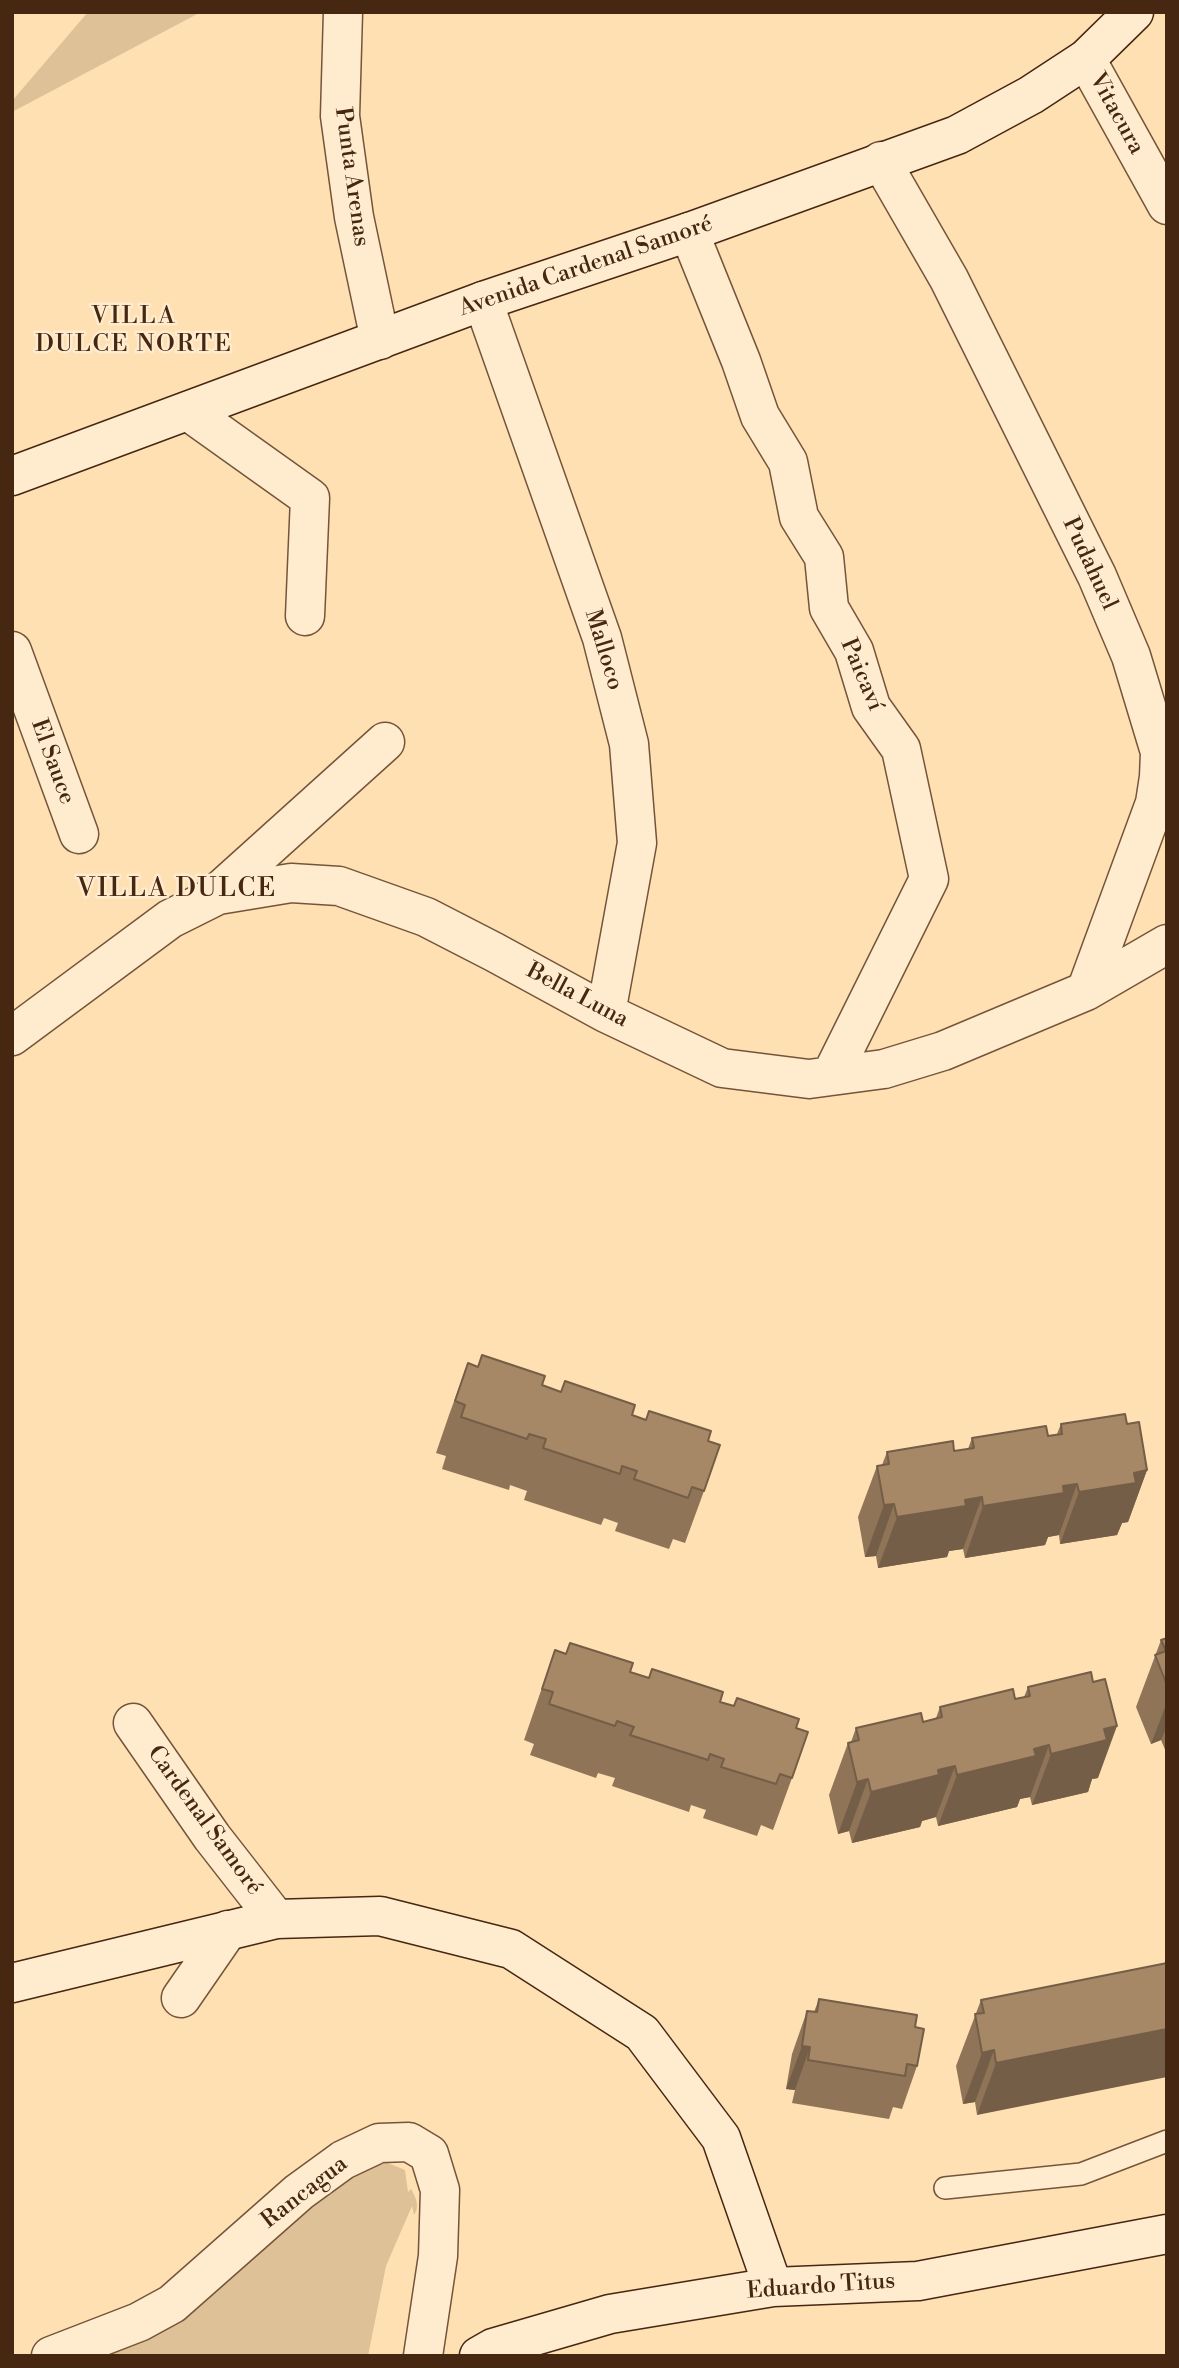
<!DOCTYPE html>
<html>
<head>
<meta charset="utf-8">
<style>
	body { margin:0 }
	#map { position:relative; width:1179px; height:2368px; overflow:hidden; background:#ffe0b3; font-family:"Libre Bodoni",serif }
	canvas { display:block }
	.frame { position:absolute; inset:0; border:14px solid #452712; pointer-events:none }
</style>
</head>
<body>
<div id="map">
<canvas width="1179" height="2368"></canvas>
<div class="frame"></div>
</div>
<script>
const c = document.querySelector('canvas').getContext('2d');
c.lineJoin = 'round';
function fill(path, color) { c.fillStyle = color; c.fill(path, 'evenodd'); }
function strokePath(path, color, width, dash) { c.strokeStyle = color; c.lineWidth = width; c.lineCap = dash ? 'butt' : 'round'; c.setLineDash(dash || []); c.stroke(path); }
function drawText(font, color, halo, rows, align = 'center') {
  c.font = font + ' "Libre Bodoni",serif'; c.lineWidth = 5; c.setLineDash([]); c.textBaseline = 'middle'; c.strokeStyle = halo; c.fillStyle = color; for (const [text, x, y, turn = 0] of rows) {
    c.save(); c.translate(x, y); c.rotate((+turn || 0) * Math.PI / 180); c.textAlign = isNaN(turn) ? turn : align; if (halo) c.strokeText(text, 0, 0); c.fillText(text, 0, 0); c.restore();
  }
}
fill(new Path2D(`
	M 88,12 L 201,12 L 12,112 L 12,101 Z
	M 383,2161 L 405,2170 L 408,2192 L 411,2189 C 416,2198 420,2206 414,2215 L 412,2206 L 386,2266 L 368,2356 L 56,2356 L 311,2197 Z`), '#dfc198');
const lane = new Path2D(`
	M 945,2188 L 1081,2174 L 1167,2141`);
const street = new Path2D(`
	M 343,12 L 340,116 L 354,217 L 380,340
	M 1086,59 L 1167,205
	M 881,161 L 949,279 L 1097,576 L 1131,656 L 1160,752 L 1159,777 L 1155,803 L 1086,991
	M 689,232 L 741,361 L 760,416 L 788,462 L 799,517 L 824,557 L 829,608 L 854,651 L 871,707 L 901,749 L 929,879 L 831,1076
	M 483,301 L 602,638 L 629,744 L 637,843 L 606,1013
	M 188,411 L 310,498 L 305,616
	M 12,651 L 79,834
	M 213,897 L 385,742
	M 12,1036 L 170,919 L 218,895 L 291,883 L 339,886 L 426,917 L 494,952 L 606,1013 L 722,1068 L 809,1079 L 884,1069 L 943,1051 L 1086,991 L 1167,944
	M 133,1723 L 212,1837 L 276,1919
	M 181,1998 L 228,1930
	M 51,2356 L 139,2322 L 172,2304 L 299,2192 L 343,2160 L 379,2143 L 409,2142 L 429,2154 L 440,2190 L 438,2256 L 423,2356`);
const secondary = new Path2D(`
	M 12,476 L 483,301 L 689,232 L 957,135 L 1031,95 L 1086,59 L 1134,12
	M 12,1983 L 276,1919 L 380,1916 L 511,1949 L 642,2033 L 721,2138 L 773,2287
	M 479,2356 L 493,2348 L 610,2314 L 773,2287 L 918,2281 L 1167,2234`);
strokePath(lane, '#74553a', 24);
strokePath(street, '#74553a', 41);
strokePath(secondary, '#452712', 41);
strokePath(lane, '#ffebce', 21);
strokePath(street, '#ffebce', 38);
strokePath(secondary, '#ffebce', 38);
fill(new Path2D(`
	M 482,1355 L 542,1385 L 708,1441 L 704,1491 L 685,1543 L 673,1539 L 669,1549 L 615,1531 L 618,1523 L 604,1518 L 601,1525 L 524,1500 L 527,1491 L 510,1485 L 509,1490 L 442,1469 L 446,1456 L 436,1453 L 449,1415 L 468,1363 L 478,1367 Z
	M 1061,1424 L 1127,1424 L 1147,1470 L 1128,1522 L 1122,1523 L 1117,1535 L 1060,1544 L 1059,1535 L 1048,1537 L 1045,1545 L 965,1558 L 963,1549 L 949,1551 L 947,1557 L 878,1568 L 876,1556 L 865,1557 L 858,1517 L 877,1466 L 882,1465 L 887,1452 L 954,1451 L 968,1449 L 972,1438 L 1048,1436 L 1057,1434 Z
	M 1167,1638 L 1166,1752 L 1161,1740 L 1151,1744 L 1136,1707 L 1161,1640 Z
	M 555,1650 L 630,1672 L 796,1728 L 792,1778 L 773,1830 L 761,1825 L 757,1836 L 703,1818 L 706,1810 L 691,1805 L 689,1812 L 612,1786 L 615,1778 L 598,1773 L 596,1778 L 530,1755 L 534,1744 L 524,1740 Z
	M 1028,1687 L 1098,1778 L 1092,1779 L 1088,1792 L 1032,1805 L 1030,1797 L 1020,1799 L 1017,1807 L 938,1826 L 936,1817 L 922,1821 L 920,1827 L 852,1843 L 849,1831 L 838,1834 L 829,1795 L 848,1743 L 851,1742 L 856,1728 L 923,1722 L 936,1718 L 940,1707 L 1015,1699 L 1024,1697 Z
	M 1167,1963 L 977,2115 L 975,2102 L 963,2104 L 956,2066 L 981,2000 Z
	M 819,1999 L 915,2027 L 917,2066 L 902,2109 L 893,2107 L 889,2119 L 792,2103 L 795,2090 L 786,2089 L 792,2054 L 807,2011 L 814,2012 Z`), '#8f7458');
fill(new Path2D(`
	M 1147,1470 L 1128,1522 L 1122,1523 L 1117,1535 L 1060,1544 L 1079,1492 L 1134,1473 Z
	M 1077,1484 L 1059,1535 L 1048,1537 L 1045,1545 L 965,1558 L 983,1506 L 1063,1486 Z
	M 982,1497 L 963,1549 L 949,1551 L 947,1557 L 878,1568 L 897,1517 L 965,1500 Z
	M 894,1504 L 876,1556 L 865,1557 L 884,1505 Z
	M 1167,1702 L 1167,1726 L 1161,1740 L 1151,1744 Z
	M 1117,1726 L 1098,1778 L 1092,1779 L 1088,1792 L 1032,1805 L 1051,1754 L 1104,1729 Z
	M 1049,1745 L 1030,1797 L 1020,1799 L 1017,1807 L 938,1826 L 957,1775 L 1034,1749 Z
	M 955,1766 L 936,1817 L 922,1821 L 920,1827 L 852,1843 L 871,1792 L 938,1770 Z
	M 868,1779 L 849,1831 L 838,1834 L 857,1782 Z
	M 1167,2029 L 1167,2077 L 977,2115 L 996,2063 Z
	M 802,2046 L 810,2047 L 795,2090 L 786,2089 Z
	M 994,2050 L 975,2102 L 963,2104 L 982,2053 Z`), '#745e47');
const building = new Path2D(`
	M 482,1355 L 545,1376 L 542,1385 L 561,1392 L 565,1381 L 635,1405 L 632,1415 L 646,1420 L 649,1411 L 711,1431 L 708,1441 L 720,1445 L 704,1491 L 692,1487 L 688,1498 L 634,1479 L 637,1471 L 622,1466 L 620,1474 L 543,1448 L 546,1439 L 529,1434 L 527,1439 L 461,1417 L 465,1405 L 455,1401 L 468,1363 L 478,1367 Z
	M 1125,1414 L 1127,1424 L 1139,1422 L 1147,1470 L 1134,1473 L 1136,1483 L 1079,1492 L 1077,1484 L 1063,1486 L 1064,1493 L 983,1506 L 982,1497 L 965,1500 L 966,1506 L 897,1517 L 894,1504 L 884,1505 L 877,1466 L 889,1464 L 887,1452 L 953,1441 L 954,1451 L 974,1448 L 972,1438 L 1046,1426 L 1048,1436 L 1062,1434 L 1061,1424 Z
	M 1167,1638 L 1167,1685 L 1155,1655 L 1166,1651 L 1161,1640 Z
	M 570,1643 L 633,1663 L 630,1672 L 649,1678 L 652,1669 L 723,1692 L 720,1702 L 734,1706 L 737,1698 L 799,1719 L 796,1728 L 808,1732 L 792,1778 L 780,1774 L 776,1784 L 721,1767 L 724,1759 L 710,1754 L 708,1760 L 630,1735 L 634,1727 L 617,1721 L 615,1726 L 549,1704 L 553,1692 L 542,1689 L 555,1650 L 566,1654 Z
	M 1091,1672 L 1093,1682 L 1105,1679 L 1117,1726 L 1104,1729 L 1107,1740 L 1051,1754 L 1049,1745 L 1034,1749 L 1036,1756 L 957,1775 L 955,1766 L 938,1770 L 939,1775 L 871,1792 L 868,1779 L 857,1782 L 848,1743 L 859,1740 L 856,1728 L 921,1713 L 923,1722 L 942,1717 L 940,1707 L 1013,1689 L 1015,1699 L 1030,1696 L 1028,1687 Z
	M 1167,1963 L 1167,2029 L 996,2063 L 994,2050 L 982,2053 L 975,2014 L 984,2013 L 981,2000 Z
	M 819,1999 L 917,2015 L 915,2027 L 924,2029 L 917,2066 L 907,2064 L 905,2076 L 808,2060 L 810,2047 L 802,2046 L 807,2011 L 817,2012 Z`);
fill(building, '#a68766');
strokePath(building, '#745e47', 2);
drawText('23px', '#452712', '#ffebce', [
	["Vitacura",1116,114,61],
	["Punta Arenas",351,177,82],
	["Avenida Cardenal Samoré",586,267,-19],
	["Pudahuel",1089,564,65],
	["Malloco",603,650,73],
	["Paicaví",861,675,67],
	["El Sauce",52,762,70],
	["Bella Luna",577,996,28],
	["Cardenal Samoré",204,1821,54],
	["Rancagua",305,2193,-38],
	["Eduardo Titus",821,2287,-4]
]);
c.letterSpacing = '2px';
drawText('24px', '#452712', '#ffebce', [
	["VILLA",134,317],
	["DULCE NORTE",134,345]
]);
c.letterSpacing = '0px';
c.letterSpacing = '2px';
drawText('26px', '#452712', '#ffebce', [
	["VILLA DULCE",177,890]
]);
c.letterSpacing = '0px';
</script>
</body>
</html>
